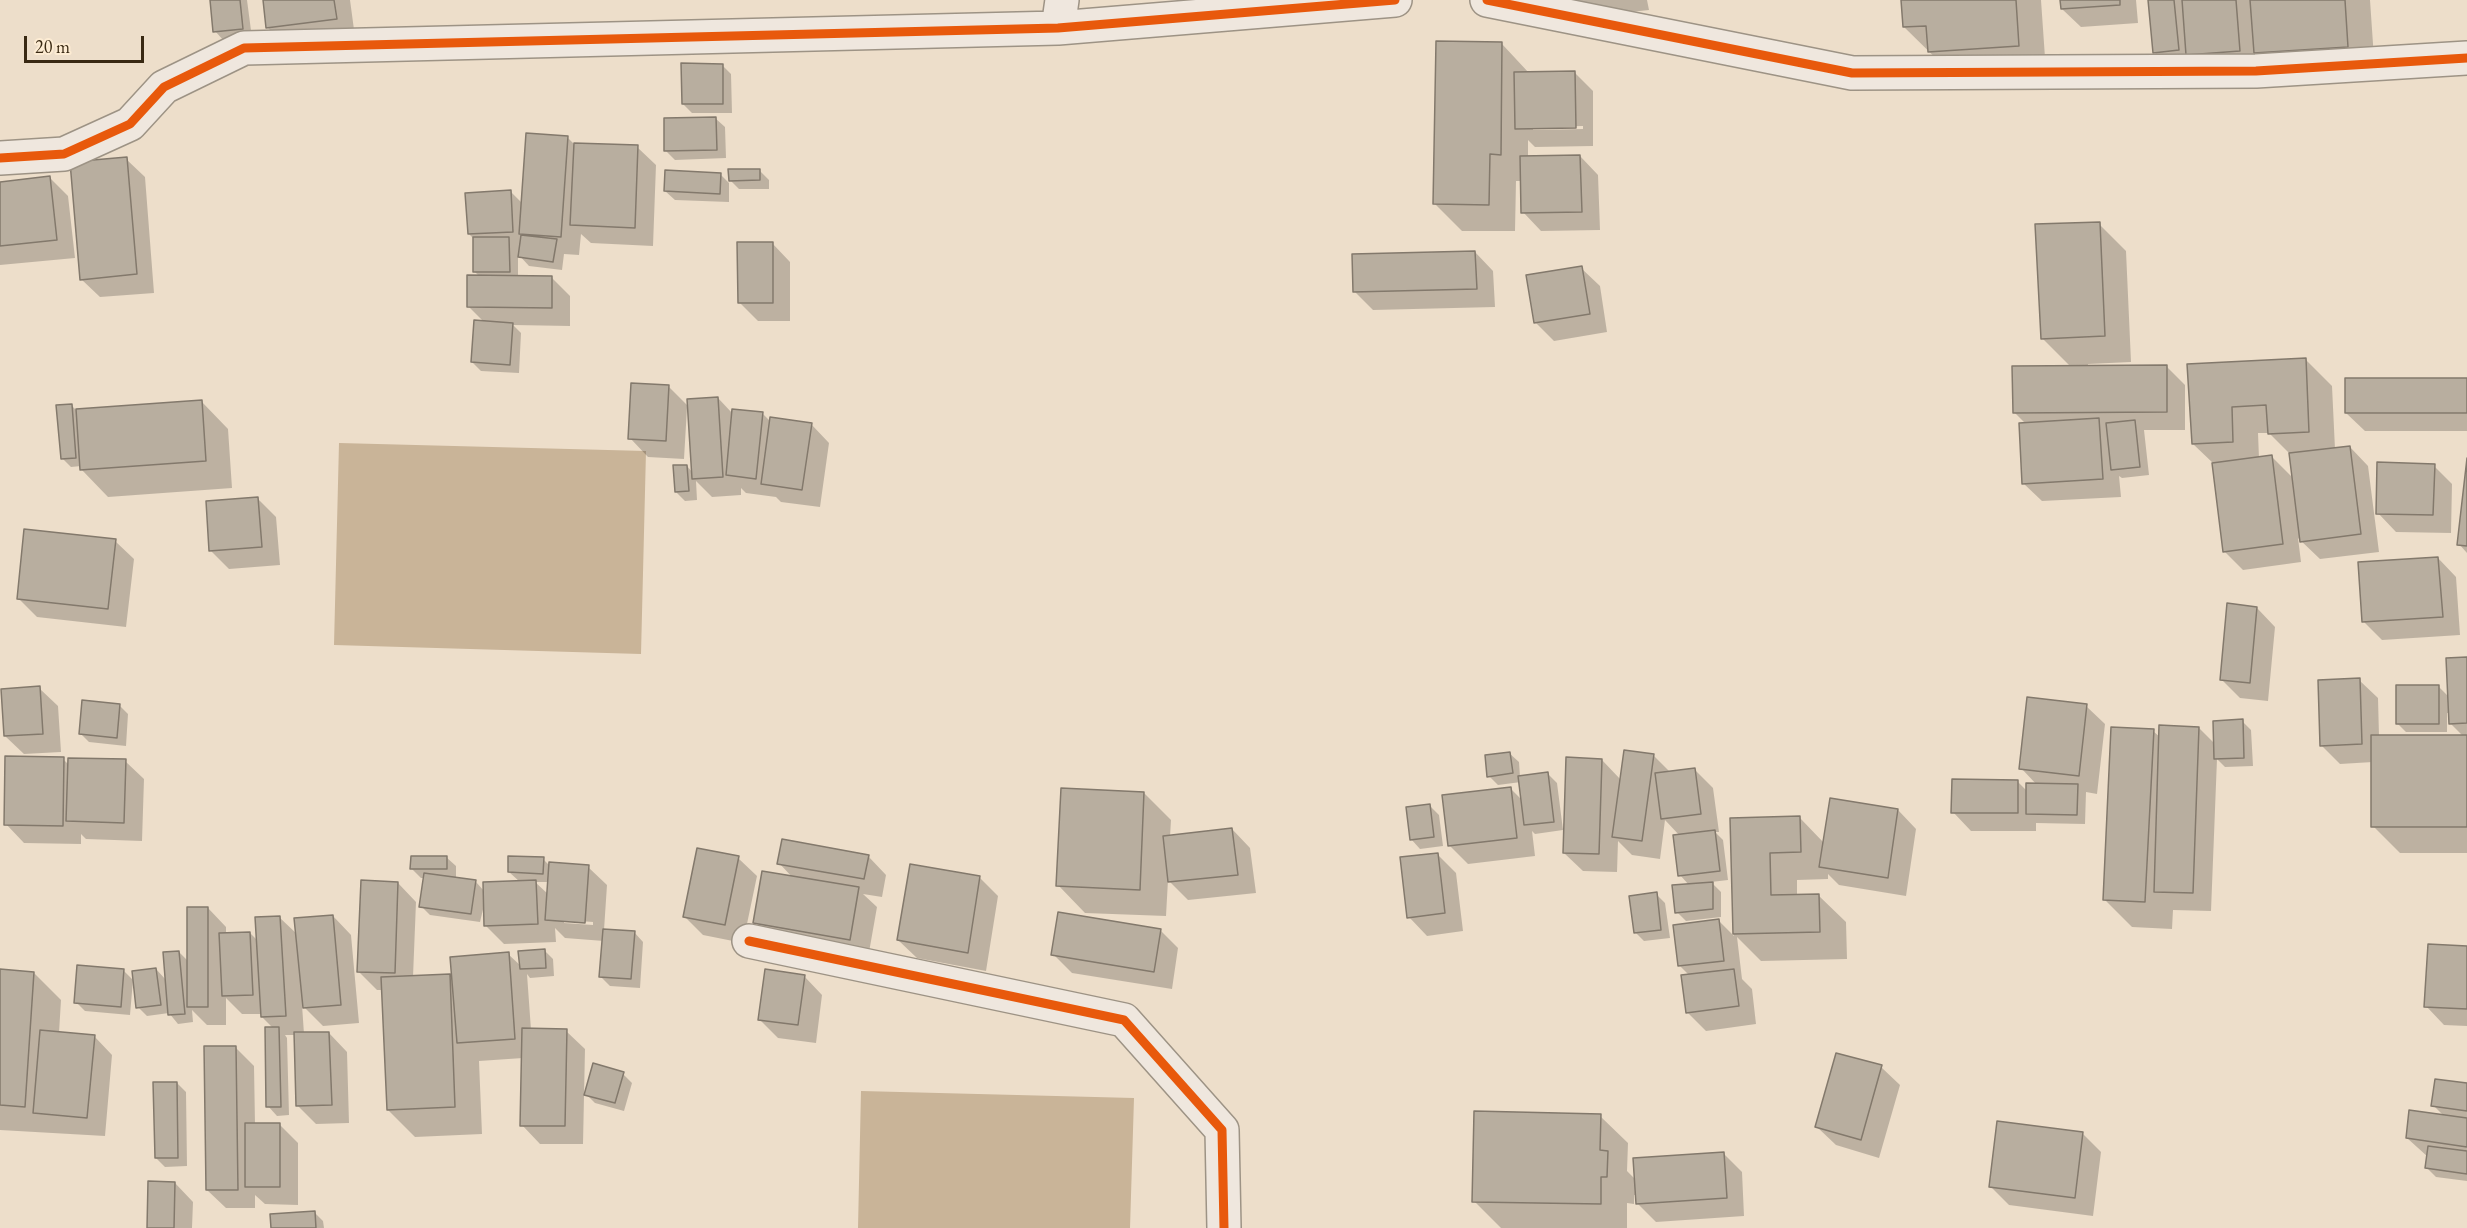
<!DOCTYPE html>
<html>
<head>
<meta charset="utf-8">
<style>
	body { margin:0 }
	#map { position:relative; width:2467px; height:1228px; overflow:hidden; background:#eddeca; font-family:"EB Garamond",serif }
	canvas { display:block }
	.scale { position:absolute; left:24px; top:36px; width:120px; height:27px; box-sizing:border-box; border:3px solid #392913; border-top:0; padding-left:8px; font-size:18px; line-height:21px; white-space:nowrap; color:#392913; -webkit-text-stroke:4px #fdecd3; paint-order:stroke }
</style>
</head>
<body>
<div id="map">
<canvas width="2467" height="1228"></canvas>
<div class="scale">20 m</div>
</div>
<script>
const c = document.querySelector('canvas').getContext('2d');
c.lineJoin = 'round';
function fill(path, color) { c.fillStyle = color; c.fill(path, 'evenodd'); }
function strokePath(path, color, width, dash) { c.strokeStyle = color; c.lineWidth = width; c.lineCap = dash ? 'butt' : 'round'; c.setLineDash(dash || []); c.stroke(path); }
fill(new Path2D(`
	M 339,443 L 646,451 L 641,654 L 334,645 Z
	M 861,1091 L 1134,1098 L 1130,1228 L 858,1228 Z`), '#c9b498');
fill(new Path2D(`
	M 211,0 L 247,0 L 252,38 L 224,41 L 215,31 Z
	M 264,0 L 350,0 L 355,37 L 286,46 L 267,27 Z
	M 1539,0 L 1647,0 L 1649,10 L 1558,20 Z
	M 1902,0 L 2041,0 L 2046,72 L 1957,79 L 1904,27 Z
	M 2062,0 L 2136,0 L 2138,23 L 2081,27 L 2062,9 Z
	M 2149,0 L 2370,0 L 2375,73 L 2283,80 L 2256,53 L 2258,69 L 2173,71 L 2155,53 Z
	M 1502,44 L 1529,73 L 1574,72 L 1593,91 L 1593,146 L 1535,147 L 1528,140 L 1528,158 L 1580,156 L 1598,175 L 1600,230 L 1541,231 L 1523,212 L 1522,181 L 1516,181 L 1515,231 L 1462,231 L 1435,204 ZM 1583,126 L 1583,129 L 1533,130 L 1533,127 Z
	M 722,65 L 731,74 L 732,113 L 692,113 L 683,104 Z
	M 715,118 L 725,127 L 726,158 L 675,160 L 666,151 Z
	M 568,138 L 574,144 L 637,147 L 656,165 L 653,246 L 591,243 L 581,234 L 579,255 L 564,254 L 562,270 L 529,266 L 518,254 L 518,277 L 552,278 L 570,296 L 570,326 L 513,325 L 521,333 L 519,373 L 481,371 L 472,362 L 484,322 L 468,306 L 480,277 L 475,272 L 474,239 L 469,234 L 510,191 L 523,204 Z
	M 126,159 L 145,177 L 154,293 L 100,297 L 81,279 Z
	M 760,171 L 769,180 L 769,189 L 739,189 L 730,180 Z
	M 720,174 L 729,183 L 729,202 L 675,200 L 665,191 Z
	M 50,178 L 68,196 L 75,258 L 0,265 L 0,183 Z
	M 2099,224 L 2126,251 L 2131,362 L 2088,364 L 2088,367 L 2166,366 L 2185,385 L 2185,430 L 2144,430 L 2149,475 L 2122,478 L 2119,476 L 2121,497 L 2042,501 L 2023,483 L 2026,424 L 2014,412 L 2071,367 L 2042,338 Z
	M 772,243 L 790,262 L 790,321 L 758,321 L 739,302 Z
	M 1475,252 L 1493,271 L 1495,307 L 1373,310 L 1354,291 Z
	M 1581,268 L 1600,286 L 1607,332 L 1554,341 L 1536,323 Z
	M 2305,359 L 2332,386 L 2335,449 L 2350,447 L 2368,466 L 2379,552 L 2320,559 L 2298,538 L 2301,562 L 2243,570 L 2224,551 L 2214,464 L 2193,444 L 2189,366 ZM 2258,433 L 2269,433 L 2291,455 L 2294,479 L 2272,457 L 2259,458 Z
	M 2467,379 L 2467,431 L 2365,431 L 2346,413 Z
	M 668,386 L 689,407 L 718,398 L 733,414 L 762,413 L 771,422 L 811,424 L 829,443 L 820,507 L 781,502 L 776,497 L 746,493 L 741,488 L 741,495 L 712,497 L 696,481 L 697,500 L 685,501 L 676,492 L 687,466 L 693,473 L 689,408 L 687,408 L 684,459 L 648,457 L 630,438 Z
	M 201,401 L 228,429 L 232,488 L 108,497 L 81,469 L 81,466 L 71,467 L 62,458 L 72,406 L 76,410 Z
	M 2434,466 L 2452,484 L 2451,533 L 2396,532 L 2378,513 Z
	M 2467,472 L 2467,553 L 2459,544 Z
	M 258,499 L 276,517 L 280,565 L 229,569 L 210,550 Z
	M 115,541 L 134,559 L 126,627 L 37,617 L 18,598 Z
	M 2438,558 L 2456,577 L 2460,635 L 2382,640 L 2363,621 Z
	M 2257,608 L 2275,627 L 2268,701 L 2240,698 L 2221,679 Z
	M 2467,658 L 2467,853 L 2400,853 L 2373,826 L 2373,762 L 2340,764 L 2321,745 L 2359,680 L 2378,698 L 2379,736 L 2464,737 L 2450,723 L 2450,713 L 2447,713 L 2447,732 L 2406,732 L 2397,723 L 2438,686 L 2449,697 Z
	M 39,688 L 58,706 L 61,752 L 24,754 L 5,736 Z
	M 119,705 L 128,714 L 126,746 L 89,742 L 80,733 Z
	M 2086,706 L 2105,724 L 2097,794 L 2086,792 L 2085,824 L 2036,823 L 2036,831 L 1971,831 L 1953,812 L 2017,781 L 2028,792 L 2037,785 L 2021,768 Z
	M 2242,721 L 2251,730 L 2253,766 L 2225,767 L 2217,759 L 2211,911 L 2173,910 L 2172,929 L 2132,927 L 2104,899 L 2153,731 L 2161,738 L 2199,728 L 2215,744 Z
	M 1509,753 L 1519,762 L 1520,777 L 1548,774 L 1557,783 L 1563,830 L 1535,834 L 1532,831 L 1535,856 L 1468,864 L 1450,846 L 1510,788 L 1523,801 L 1521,782 L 1498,785 L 1489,776 Z
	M 1653,755 L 1671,773 L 1695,770 L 1713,788 L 1719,832 L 1715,832 L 1723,840 L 1728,880 L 1711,882 L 1721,892 L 1721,917 L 1686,921 L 1677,912 L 1689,885 L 1680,875 L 1680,836 L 1665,820 L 1660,859 L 1632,855 L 1618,841 L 1617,872 L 1583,871 L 1564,853 L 1602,760 L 1621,780 Z
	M 63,759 L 69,765 L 125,761 L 144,779 L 142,841 L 86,839 L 81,834 L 81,844 L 24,843 L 6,824 Z
	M 1144,793 L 1171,820 L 1170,837 L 1232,829 L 1250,848 L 1256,893 L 1188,900 L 1168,880 L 1166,916 L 1085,913 L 1058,885 Z
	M 1430,806 L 1439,815 L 1443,846 L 1420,849 L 1411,839 Z
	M 1898,810 L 1916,829 L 1906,896 L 1839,885 L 1828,874 L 1828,879 L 1797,880 L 1797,896 L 1818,895 L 1846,922 L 1847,959 L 1761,961 L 1737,937 L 1742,979 L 1752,989 L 1756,1024 L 1706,1031 L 1687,1012 L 1690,976 L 1680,966 L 1719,921 L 1734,936 L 1731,820 L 1800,818 L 1824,843 Z
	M 1437,854 L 1456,873 L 1463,931 L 1427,936 L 1409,917 Z
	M 868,856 L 886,875 L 882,897 L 863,894 L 877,907 L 868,958 L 773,941 L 755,922 L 793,878 L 779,863 Z
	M 446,857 L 456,866 L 456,879 L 476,882 L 484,891 L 520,882 L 509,872 L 543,859 L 550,866 L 588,867 L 607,885 L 604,930 L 634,932 L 643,942 L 640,988 L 610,986 L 601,977 L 604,941 L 565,938 L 555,928 L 556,942 L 504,944 L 486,926 L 485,901 L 480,922 L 430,915 L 421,906 L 424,878 L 421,878 L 412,869 ZM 535,882 L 549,882 L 548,894 ZM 564,920 L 593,922 L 593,925 L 564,923 Z
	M 738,858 L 757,876 L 743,943 L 703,935 L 685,917 Z
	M 980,878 L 998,896 L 986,971 L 917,958 L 898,940 Z
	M 398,883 L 416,902 L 413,977 L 449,976 L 453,980 L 508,954 L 521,966 L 544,950 L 553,959 L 554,976 L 530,978 L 527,974 L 531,1030 L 566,1031 L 585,1049 L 583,1144 L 540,1144 L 522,1125 L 523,1058 L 479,1061 L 482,1134 L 415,1137 L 388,1110 L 383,990 L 377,990 L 358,971 Z
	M 1656,894 L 1665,903 L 1670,938 L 1644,941 L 1635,932 Z
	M 208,908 L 226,927 L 226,934 L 250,933 L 258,941 L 279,917 L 298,935 L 333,916 L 351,935 L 359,1023 L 323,1026 L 302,1005 L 304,1034 L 329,1033 L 347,1052 L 349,1123 L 316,1124 L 297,1105 L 295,1035 L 285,1035 L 287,1038 L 289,1115 L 277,1116 L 268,1106 L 274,1029 L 262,1017 L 262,1014 L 242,1014 L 226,998 L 226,1025 L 207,1025 L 192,1010 L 193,1022 L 178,1024 L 169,1013 L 147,1016 L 138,1007 L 156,969 L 166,980 L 179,952 L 189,962 Z
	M 1160,930 L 1178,948 L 1172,989 L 1072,973 L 1053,954 Z
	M 2467,948 L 2467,1026 L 2444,1025 L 2426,1006 Z
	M 0,971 L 34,973 L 61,1000 L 59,1033 L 94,1036 L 112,1055 L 105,1136 L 0,1130 Z
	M 124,971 L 133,980 L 130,1015 L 85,1011 L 76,1002 Z
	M 804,976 L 822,995 L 816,1043 L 778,1038 L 760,1020 Z
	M 235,1047 L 254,1066 L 255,1124 L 279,1124 L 298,1143 L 298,1205 L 265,1204 L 255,1195 L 255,1208 L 226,1208 L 207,1190 Z
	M 1881,1067 L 1900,1085 L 1879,1158 L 1836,1145 L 1817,1127 Z
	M 623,1074 L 632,1083 L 624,1111 L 595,1103 L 586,1094 Z
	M 177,1083 L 186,1092 L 187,1166 L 165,1167 L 156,1158 Z
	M 2467,1085 L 2467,1181 L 2436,1177 L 2427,1168 L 2428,1157 L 2407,1138 L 2444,1116 L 2433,1105 Z
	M 1600,1116 L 1628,1143 L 1627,1171 L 1636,1180 L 1723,1153 L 1742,1172 L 1744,1216 L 1656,1222 L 1637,1203 L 1637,1195 L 1634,1195 L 1634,1204 L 1627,1203 L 1627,1228 L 1501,1228 L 1474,1201 Z
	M 2082,1133 L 2101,1152 L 2093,1216 L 2009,1205 L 1991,1187 Z
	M 175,1183 L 193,1202 L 192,1228 L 148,1228 Z
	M 314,1212 L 323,1221 L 324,1228 L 273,1228 Z`), '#0003');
const building = new Path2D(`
	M 210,0 L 240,0 L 243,29 L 213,32 Z
	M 263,0 L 334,0 L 337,19 L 266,28 Z
	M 1901,0 L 2016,0 L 2019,46 L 1928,52 L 1926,26 L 1903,27 Z
	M 2060,0 L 2120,0 L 2120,5 L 2061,9 Z
	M 2148,0 L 2174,0 L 2179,50 L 2153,53 Z
	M 2182,0 L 2236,0 L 2240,51 L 2186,55 Z
	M 2250,0 L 2345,0 L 2348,47 L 2254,53 Z
	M 1436,41 L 1502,42 L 1501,155 L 1490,154 L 1489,205 L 1433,204 Z
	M 681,63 L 723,64 L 723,104 L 682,104 Z
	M 1575,71 L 1576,128 L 1515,129 L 1514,72 Z
	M 716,117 L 717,150 L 664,151 L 664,118 Z
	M 526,133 L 568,136 L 561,237 L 519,234 Z
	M 574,143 L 638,145 L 635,228 L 570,225 Z
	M 1580,155 L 1582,212 L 1521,213 L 1520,156 Z
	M 127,157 L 137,274 L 80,280 L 70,162 Z
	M 728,169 L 760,169 L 760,180 L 729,181 Z
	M 665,170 L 721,173 L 720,194 L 664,191 Z
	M 50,176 L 57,240 L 0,246 L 0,182 Z
	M 511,190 L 513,232 L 468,234 L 465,193 Z
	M 2100,222 L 2105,336 L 2041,339 L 2035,224 Z
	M 521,235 L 557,239 L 553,262 L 518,257 Z
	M 473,237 L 509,237 L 510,272 L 473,272 Z
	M 737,242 L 773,242 L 773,303 L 738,303 Z
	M 1475,251 L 1477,289 L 1353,292 L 1352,254 Z
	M 1582,266 L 1590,314 L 1534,323 L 1526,275 Z
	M 467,275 L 552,276 L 552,308 L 467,307 Z
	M 474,320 L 513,323 L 510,365 L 471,362 Z
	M 2306,358 L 2309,432 L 2268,434 L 2266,405 L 2232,407 L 2233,442 L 2192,444 L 2187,364 Z
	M 2167,365 L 2167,412 L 2013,413 L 2012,366 Z
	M 2345,378 L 2467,378 L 2467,413 L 2345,413 Z
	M 631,383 L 669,385 L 666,441 L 628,439 Z
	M 718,397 L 723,477 L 692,479 L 687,399 Z
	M 202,400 L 206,461 L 80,470 L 76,409 Z
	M 72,404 L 76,458 L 61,459 L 56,405 Z
	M 732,409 L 763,412 L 756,479 L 726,475 Z
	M 770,417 L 812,423 L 802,490 L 761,484 Z
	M 2099,418 L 2103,479 L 2022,484 L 2019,423 Z
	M 2135,420 L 2140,467 L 2111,470 L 2106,423 Z
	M 2350,446 L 2361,534 L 2300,542 L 2289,453 Z
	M 2272,455 L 2283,544 L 2223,552 L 2212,463 Z
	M 2467,458 L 2467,546 L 2457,545 Z
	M 2377,462 L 2435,464 L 2433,515 L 2376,514 Z
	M 673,465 L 687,465 L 689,491 L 675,492 Z
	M 258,497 L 262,547 L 209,551 L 206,501 Z
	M 24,529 L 116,539 L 108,609 L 17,599 Z
	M 2438,557 L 2443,617 L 2362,622 L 2358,562 Z
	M 2227,603 L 2257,607 L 2250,683 L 2220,680 Z
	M 2467,657 L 2467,723 L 2449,724 L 2446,658 Z
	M 2360,678 L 2362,744 L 2320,746 L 2318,680 Z
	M 2396,685 L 2439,685 L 2439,724 L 2396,724 Z
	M 40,686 L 43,734 L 4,736 L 1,689 Z
	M 2027,697 L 2087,704 L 2079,776 L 2019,769 Z
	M 82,700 L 120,704 L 117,738 L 79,734 Z
	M 2243,719 L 2244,758 L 2214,759 L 2213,721 Z
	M 2159,725 L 2199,727 L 2193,893 L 2154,892 Z
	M 2111,727 L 2154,729 L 2145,902 L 2103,900 Z
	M 2371,735 L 2467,735 L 2467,827 L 2371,827 Z
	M 1624,750 L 1654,754 L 1642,841 L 1612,837 Z
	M 1510,752 L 1513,773 L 1487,777 L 1485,755 Z
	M 5,756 L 64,757 L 63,826 L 4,825 Z
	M 1566,757 L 1602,759 L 1599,854 L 1563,853 Z
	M 68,758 L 126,759 L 124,823 L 66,821 Z
	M 1695,768 L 1701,814 L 1661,819 L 1655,773 Z
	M 1548,772 L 1554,822 L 1524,825 L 1518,776 Z
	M 1952,779 L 2018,780 L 2018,813 L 1951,813 Z
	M 2026,783 L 2078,784 L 2077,815 L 2026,814 Z
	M 1511,787 L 1517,838 L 1448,846 L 1442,795 Z
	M 1061,788 L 1144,792 L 1140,890 L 1056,886 Z
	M 1830,798 L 1898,809 L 1888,878 L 1819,867 Z
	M 1430,804 L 1434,837 L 1410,840 L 1406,807 Z
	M 1800,816 L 1801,852 L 1770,853 L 1771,895 L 1819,894 L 1820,932 L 1733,934 L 1730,818 Z
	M 1232,828 L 1238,875 L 1168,882 L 1163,836 Z
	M 1715,830 L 1720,871 L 1678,876 L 1673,835 Z
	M 782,839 L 869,855 L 864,879 L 777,864 Z
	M 697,848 L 739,856 L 725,925 L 683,917 Z
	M 1438,853 L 1445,913 L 1407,918 L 1400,857 Z
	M 411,856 L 447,856 L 447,869 L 410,869 Z
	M 508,856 L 544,857 L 543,874 L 508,872 Z
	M 549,862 L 589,865 L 585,923 L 545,920 Z
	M 910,864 L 980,876 L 968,953 L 897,940 Z
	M 762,871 L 859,887 L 850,940 L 753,923 Z
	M 424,873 L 476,880 L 471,914 L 419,907 Z
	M 361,880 L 398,882 L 395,973 L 357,972 Z
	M 536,880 L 538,924 L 484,926 L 483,882 Z
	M 1713,882 L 1713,909 L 1675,913 L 1672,885 Z
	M 1657,892 L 1661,930 L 1634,933 L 1629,896 Z
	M 187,907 L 208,907 L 208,1007 L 187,1007 Z
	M 1058,912 L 1161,929 L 1154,972 L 1051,955 Z
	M 333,915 L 341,1005 L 303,1008 L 294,918 Z
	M 280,916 L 286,1016 L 261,1017 L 255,917 Z
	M 1719,919 L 1724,961 L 1678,966 L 1673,925 Z
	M 603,929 L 635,931 L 631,979 L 599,977 Z
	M 250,932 L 253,995 L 222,996 L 219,933 Z
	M 2428,944 L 2467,946 L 2467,1009 L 2424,1007 Z
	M 545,949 L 546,968 L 520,969 L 518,951 Z
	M 179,951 L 185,1014 L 168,1015 L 163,952 Z
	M 509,952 L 515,1039 L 457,1043 L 450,957 Z
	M 77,965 L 124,969 L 121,1007 L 74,1003 Z
	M 156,968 L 161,1005 L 136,1008 L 132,971 Z
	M 0,969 L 34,972 L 25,1107 L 0,1105 Z
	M 765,969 L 805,975 L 798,1025 L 758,1020 Z
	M 1734,969 L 1739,1006 L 1686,1013 L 1681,975 Z
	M 450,974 L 455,1107 L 387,1110 L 381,977 Z
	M 265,1027 L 279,1027 L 281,1107 L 266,1107 Z
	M 522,1028 L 567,1029 L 565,1126 L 520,1126 Z
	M 40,1030 L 95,1035 L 87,1118 L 33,1113 Z
	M 294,1032 L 329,1032 L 332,1105 L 296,1106 Z
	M 204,1046 L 236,1046 L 238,1190 L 206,1190 Z
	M 1836,1053 L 1882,1065 L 1861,1140 L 1815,1127 Z
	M 593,1063 L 624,1072 L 615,1103 L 584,1095 Z
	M 2435,1079 L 2467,1083 L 2467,1111 L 2431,1106 Z
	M 153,1082 L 177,1082 L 178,1158 L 155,1158 Z
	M 2409,1110 L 2467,1118 L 2467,1147 L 2406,1138 Z
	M 1474,1111 L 1601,1114 L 1600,1150 L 1608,1151 L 1607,1177 L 1601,1177 L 1601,1204 L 1472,1202 Z
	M 1997,1121 L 2083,1132 L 2075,1198 L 1989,1187 Z
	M 245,1123 L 280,1123 L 280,1187 L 245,1187 Z
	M 2428,1146 L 2467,1151 L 2467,1174 L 2425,1168 Z
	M 1724,1152 L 1727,1198 L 1636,1204 L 1633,1158 Z
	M 148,1181 L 175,1182 L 174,1228 L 147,1228 Z
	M 315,1211 L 316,1228 L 271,1228 L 270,1214 Z`);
fill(building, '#b8ae9f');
strokePath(building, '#83796c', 1.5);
const minor = new Path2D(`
	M 1487,0 L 1852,73 L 2256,71 L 2467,58
	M 1058,28 L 1062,0
	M 0,158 L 64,154 L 130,124 L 164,87 L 244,48 L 1058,28 L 1395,0
	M 749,941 L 1124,1020 L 1222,1130 L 1224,1228`);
strokePath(minor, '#9d9385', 36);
strokePath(minor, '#efe7de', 33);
strokePath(new Path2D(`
	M 1487,0 L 1852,73 L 2256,71 L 2467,58
	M 0,158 L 64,154 L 130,124 L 164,87 L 244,48 L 1058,28 L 1395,0
	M 749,941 L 1124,1020 L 1222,1130 L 1224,1228`), '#e8590c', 9);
</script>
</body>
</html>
